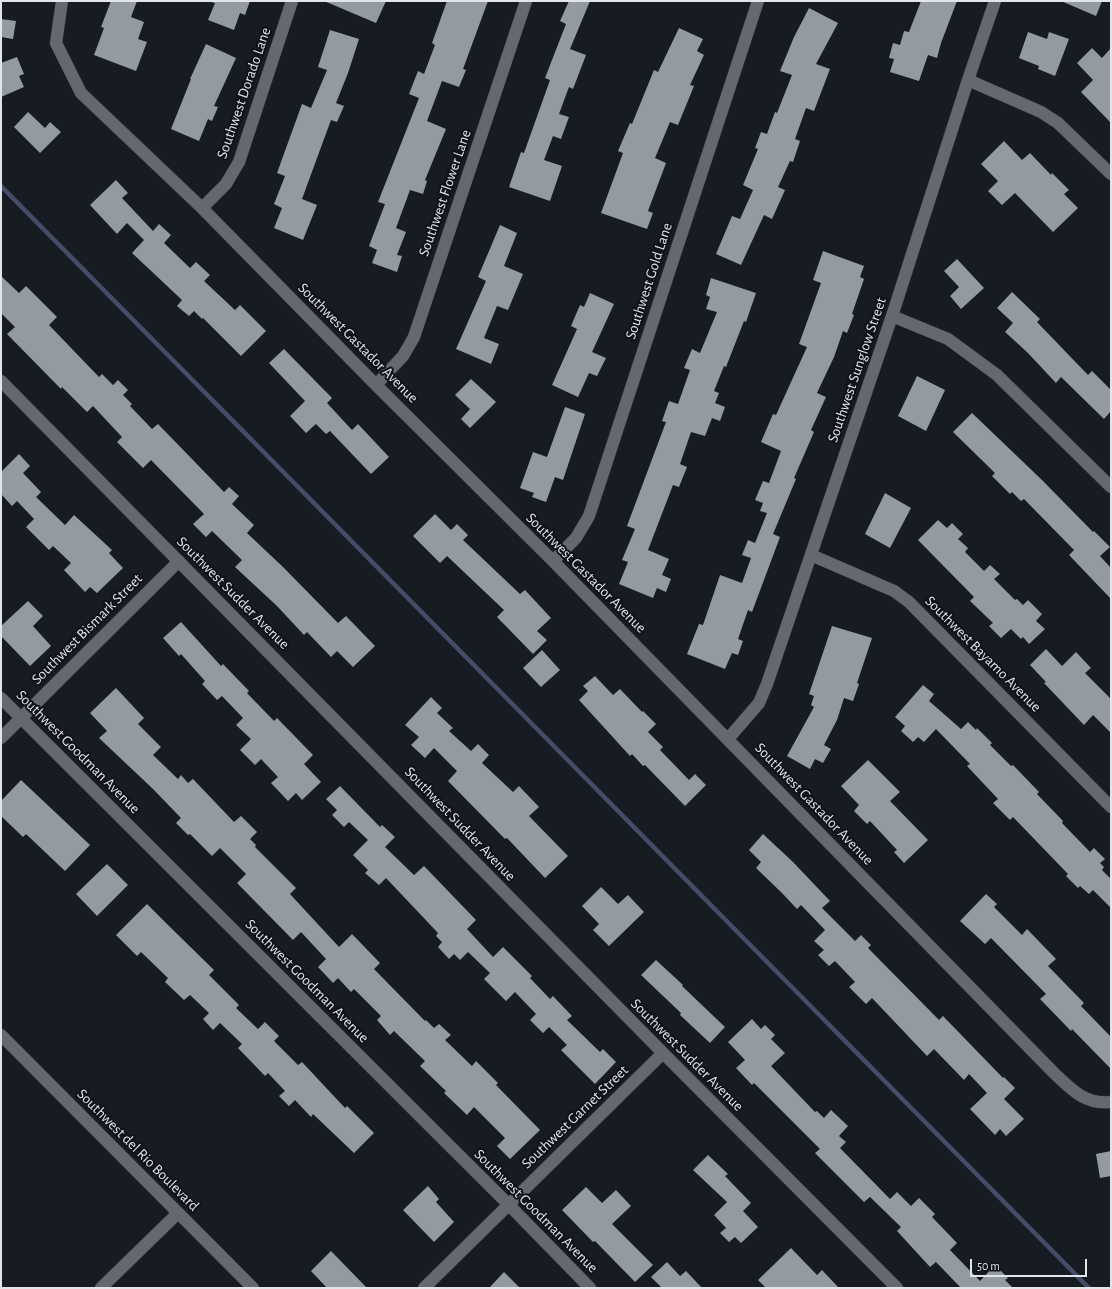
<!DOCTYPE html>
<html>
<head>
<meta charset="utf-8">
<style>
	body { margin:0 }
	#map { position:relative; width:1112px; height:1289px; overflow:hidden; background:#171c22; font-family:"Alegreya Sans",sans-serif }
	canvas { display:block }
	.frame { position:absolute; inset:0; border:2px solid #e2e5e9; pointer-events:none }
	.scale { position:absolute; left:970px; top:1259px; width:117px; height:18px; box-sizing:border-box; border:2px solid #e2e5e9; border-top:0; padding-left:5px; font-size:12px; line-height:14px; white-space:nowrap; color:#e2e5e9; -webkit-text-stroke:3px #0f1319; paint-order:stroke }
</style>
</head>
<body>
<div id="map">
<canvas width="1112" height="1289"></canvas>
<div class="frame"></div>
<div class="scale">50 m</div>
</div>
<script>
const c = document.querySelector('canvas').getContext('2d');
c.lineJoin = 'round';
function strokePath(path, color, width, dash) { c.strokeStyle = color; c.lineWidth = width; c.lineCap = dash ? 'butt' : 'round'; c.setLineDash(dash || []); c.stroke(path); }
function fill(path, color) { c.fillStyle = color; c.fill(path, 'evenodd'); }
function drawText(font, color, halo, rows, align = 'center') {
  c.font = font + ' "Alegreya Sans",sans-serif'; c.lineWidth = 4; c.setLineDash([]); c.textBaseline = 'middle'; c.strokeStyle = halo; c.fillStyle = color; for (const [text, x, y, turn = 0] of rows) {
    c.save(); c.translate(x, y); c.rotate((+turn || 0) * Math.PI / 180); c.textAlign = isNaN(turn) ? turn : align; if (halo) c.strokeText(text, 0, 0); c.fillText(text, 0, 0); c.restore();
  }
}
strokePath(new Path2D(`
	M 1,186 L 1089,1288`), '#444c68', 4.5);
fill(new Path2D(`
	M 111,1 L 137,1 L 131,17 L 144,22 L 138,39 L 147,42 L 136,71 L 94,55 L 104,28 L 101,27 Z
	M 211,1 L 250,1 L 245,15 L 240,13 L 234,30 L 208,20 L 215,3 L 211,2 Z
	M 324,1 L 386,1 L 376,23 Z
	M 447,1 L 488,1 L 463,69 L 466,70 L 459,87 L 442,81 L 427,121 L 446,129 L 425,180 L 427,181 L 423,194 L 410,190 L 396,228 L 406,232 L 397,255 L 402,256 L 397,272 L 372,263 L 377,250 L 369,246 L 385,204 L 378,202 L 419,98 L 409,94 L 418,71 L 424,74 L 435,45 L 432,43 Z
	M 569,1 L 590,1 L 570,49 L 586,55 L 573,89 L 569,87 L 559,114 L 569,117 L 561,139 L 553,136 L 544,160 L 562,166 L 550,201 L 509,187 L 521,152 L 524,153 L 550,80 L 545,78 L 566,24 L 560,21 Z
	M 921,1 L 957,1 L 941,43 L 937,58 L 928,55 L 919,81 L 890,72 L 894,59 L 889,58 L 893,43 L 900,45 L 904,31 L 909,32 Z
	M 1061,1 L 1102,1 L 1096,16 Z
	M 809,8 L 838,23 L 816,64 L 830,69 L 814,111 L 806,108 L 795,139 L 800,141 L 793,162 L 790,161 L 778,187 L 785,190 L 772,219 L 764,215 L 741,265 L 716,254 L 732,216 L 740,219 L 753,190 L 743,185 L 758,149 L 755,148 L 761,132 L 767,134 L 775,112 L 777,113 L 792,75 L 780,71 L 794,37 Z
	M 1,19 L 16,21 L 13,39 L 1,37 Z
	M 679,28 L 703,39 L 697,51 L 704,55 L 690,85 L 694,86 L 678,125 L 670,122 L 655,158 L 666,163 L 648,211 L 653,213 L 647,229 L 601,213 L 623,153 L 618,151 L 630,123 L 632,124 L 654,70 L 658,72 Z
	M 330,30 L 359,39 L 348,73 L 336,103 L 344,106 L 337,122 L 331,120 L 302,199 L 317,205 L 303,240 L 274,228 L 282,208 L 274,204 L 285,176 L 277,173 L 302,104 L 311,108 L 327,70 L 318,67 Z
	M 1028,32 L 1047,39 L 1049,32 L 1069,39 L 1055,76 L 1038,69 L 1039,66 L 1019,58 Z
	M 206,44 L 236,58 L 214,106 L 218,107 L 212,121 L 208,119 L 199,141 L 171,129 L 191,79 L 190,79 Z
	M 1092,48 L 1102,58 L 1111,48 L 1111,123 L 1081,92 L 1093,80 L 1077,63 Z
	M 17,57 L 24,74 L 19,76 L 24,87 L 1,97 L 1,63 Z
	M 28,112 L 45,128 L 50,122 L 61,132 L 40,153 L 14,127 Z
	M 1004,141 L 1022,160 L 1030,153 L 1051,175 L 1052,173 L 1069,190 L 1064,194 L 1078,208 L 1053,232 L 1015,193 L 1002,205 L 988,191 L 998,181 L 981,164 Z
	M 116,180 L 128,193 L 122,198 L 153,231 L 159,224 L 171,235 L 164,243 L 190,268 L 196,262 L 210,275 L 204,281 L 235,310 L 240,305 L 266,331 L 241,356 L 203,318 L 202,319 L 194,311 L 189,316 L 177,306 L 182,300 L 132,253 L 144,240 L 127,223 L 117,234 L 90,205 Z
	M 500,225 L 517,233 L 504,266 L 523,274 L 508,310 L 497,306 L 484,338 L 499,344 L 491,364 L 456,349 L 486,281 L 478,277 Z
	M 823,251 L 864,266 L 860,277 L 864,279 L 852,314 L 854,315 L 847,333 L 843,331 L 834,357 L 817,393 L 826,397 L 811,430 L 814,432 L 794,478 L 796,479 L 773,534 L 780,537 L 752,612 L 748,610 L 738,639 L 743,641 L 738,655 L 732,653 L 725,669 L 687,654 L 699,624 L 703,625 L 720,575 L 742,583 L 751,558 L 742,555 L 748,540 L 755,543 L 767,513 L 760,511 L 763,503 L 755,500 L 763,481 L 769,483 L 781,451 L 761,442 L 773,414 L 776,415 L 807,347 L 799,344 L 821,283 L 813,280 Z
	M 957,259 L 984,288 L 961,309 L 950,296 L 959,287 L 944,271 Z
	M 1,276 L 19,293 L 26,286 L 57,317 L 49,325 L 99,377 L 102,374 L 113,385 L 118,380 L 128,390 L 123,395 L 132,404 L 130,406 L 152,429 L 158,424 L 224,492 L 229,487 L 239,496 L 232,504 L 254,525 L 247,533 L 283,567 L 338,623 L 346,616 L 375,646 L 353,667 L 337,651 L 331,657 L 307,632 L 304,635 L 277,606 L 235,567 L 242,560 L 212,531 L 206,537 L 193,524 L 204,514 L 151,460 L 143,468 L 117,442 L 122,437 L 93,406 L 87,412 L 62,387 L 61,389 L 7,334 L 15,327 L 1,313 Z
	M 711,278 L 756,293 L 746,322 L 744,321 L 726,367 L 724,366 L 714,391 L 719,393 L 715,403 L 725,407 L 720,421 L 712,418 L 705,436 L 691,432 L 680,464 L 687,467 L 679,487 L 673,485 L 648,550 L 669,559 L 662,575 L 671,579 L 666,592 L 657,588 L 653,598 L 619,584 L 628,562 L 622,560 L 635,529 L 627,526 L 666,422 L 662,421 L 669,401 L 678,404 L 690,370 L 684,368 L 692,349 L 700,353 L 717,312 L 706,309 L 710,297 L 706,295 Z
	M 1012,292 L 1040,319 L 1037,322 L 1088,375 L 1092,371 L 1111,390 L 1111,411 L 1104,419 L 1061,377 L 1056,383 L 1027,352 L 1005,332 L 1013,323 L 997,308 Z
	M 590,293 L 614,304 L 592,352 L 606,358 L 597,376 L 589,373 L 578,397 L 552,385 L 577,329 L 571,326 L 580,305 L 584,307 Z
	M 284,349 L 332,398 L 327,403 L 352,430 L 358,424 L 389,457 L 371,474 L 330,431 L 326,434 L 316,424 L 306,433 L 290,416 L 305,401 L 269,363 Z
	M 917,376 L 945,390 L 926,431 L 898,416 Z
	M 471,379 L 496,402 L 470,428 L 461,419 L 470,409 L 455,395 Z
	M 565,407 L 585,414 L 563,480 L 555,477 L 546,502 L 532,497 L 534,493 L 520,488 L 533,452 L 547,457 Z
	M 972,413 L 1042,480 L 1093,532 L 1094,531 L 1110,547 L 1100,556 L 1111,568 L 1111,599 L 1069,555 L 1074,550 L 1024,499 L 1021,501 L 1012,492 L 1010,494 L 992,476 L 995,473 L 953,432 Z
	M 19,454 L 30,466 L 23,473 L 41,492 L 36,497 L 65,525 L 74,515 L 112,550 L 109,553 L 123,568 L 97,593 L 90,587 L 85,592 L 64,570 L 71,563 L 53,546 L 49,550 L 26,527 L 34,519 L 17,501 L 12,506 L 1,494 L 1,472 Z
	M 885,493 L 911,508 L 890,548 L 865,534 Z
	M 435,514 L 451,530 L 457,524 L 468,535 L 463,540 L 520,594 L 525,590 L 551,618 L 537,631 L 547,640 L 533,654 L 497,617 L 504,610 L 447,556 L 440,563 L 413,536 Z
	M 938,520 L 947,528 L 952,523 L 963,534 L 958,539 L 968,548 L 965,552 L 984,571 L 990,565 L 1000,574 L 994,579 L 1015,600 L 1017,599 L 1023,605 L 1028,600 L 1042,614 L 1036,621 L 1045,629 L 1029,644 L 1023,637 L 1021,639 L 1011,629 L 1001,638 L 989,626 L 993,623 L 970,601 L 974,597 L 918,540 Z
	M 28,601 L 43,616 L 33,626 L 51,646 L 30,666 L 1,636 L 1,626 Z
	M 181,622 L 221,666 L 223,664 L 249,691 L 247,693 L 274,721 L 277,718 L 313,755 L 304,764 L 321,782 L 302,800 L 296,793 L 288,801 L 271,783 L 278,777 L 261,759 L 255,765 L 240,750 L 251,739 L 236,725 L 243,718 L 222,696 L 217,700 L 202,684 L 205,681 L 181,654 L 179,656 L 163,638 Z
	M 832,626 L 872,638 L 857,683 L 859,684 L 853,701 L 844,698 L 837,720 L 824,745 L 831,749 L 823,763 L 815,759 L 810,769 L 787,756 L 814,707 L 811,705 L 814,696 L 809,694 Z
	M 1046,649 L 1062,666 L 1076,652 L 1091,668 L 1085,673 L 1111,699 L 1111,733 L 1093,715 L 1084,725 L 1044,683 L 1046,682 L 1030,665 Z
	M 542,650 L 560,670 L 541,687 L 523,668 Z
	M 595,676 L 613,695 L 620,689 L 642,712 L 643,711 L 656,724 L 648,732 L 663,747 L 660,750 L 689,780 L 695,774 L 706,785 L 685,806 L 645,765 L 643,766 L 632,754 L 630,756 L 579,700 L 588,691 L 583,686 Z
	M 923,685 L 934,694 L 929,701 L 961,729 L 968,722 L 976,730 L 977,728 L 992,743 L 990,745 L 1011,766 L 1013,765 L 1039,792 L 1037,794 L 1063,821 L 1062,823 L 1090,852 L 1094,848 L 1105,859 L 1100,863 L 1104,867 L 1102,870 L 1111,879 L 1111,908 L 1093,890 L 1089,894 L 1080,886 L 1078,888 L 1066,876 L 1068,874 L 1013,817 L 1010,820 L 993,803 L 998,799 L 967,766 L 970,764 L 936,729 L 924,742 L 918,737 L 913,742 L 901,731 L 905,726 L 895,717 Z
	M 116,688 L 144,718 L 138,724 L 161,747 L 153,755 L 178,779 L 181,775 L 188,783 L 193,779 L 234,822 L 241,816 L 257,832 L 250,839 L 256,845 L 255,847 L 296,888 L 290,894 L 339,947 L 352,934 L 380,963 L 374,969 L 425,1021 L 426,1020 L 434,1028 L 439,1024 L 451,1035 L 445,1040 L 472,1066 L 476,1061 L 498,1083 L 496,1085 L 540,1130 L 510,1159 L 497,1146 L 505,1138 L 474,1107 L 467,1115 L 444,1093 L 446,1091 L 420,1066 L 425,1061 L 394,1031 L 390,1035 L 377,1020 L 381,1016 L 354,989 L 351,992 L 338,978 L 333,983 L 318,967 L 326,959 L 301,932 L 293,940 L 237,883 L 246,874 L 220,848 L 212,856 L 190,834 L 188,835 L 176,823 L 181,818 L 153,789 L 99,738 L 107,731 L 90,713 Z
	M 431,697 L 442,708 L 437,713 L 453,728 L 449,731 L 471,751 L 478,744 L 489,755 L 482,763 L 513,792 L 519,786 L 539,807 L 529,816 L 568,856 L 545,878 L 507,838 L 505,839 L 448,781 L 457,771 L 434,748 L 425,758 L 411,745 L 419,737 L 405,725 Z
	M 868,760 L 900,792 L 890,801 L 928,840 L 904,863 L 894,852 L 897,850 L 870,821 L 867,824 L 854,811 L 859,805 L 841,786 Z
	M 21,780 L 90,845 L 65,871 L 26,834 L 23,837 L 1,816 L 1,801 Z
	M 340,786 L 380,827 L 382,825 L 395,837 L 385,847 L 414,875 L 424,866 L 476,920 L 467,929 L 493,957 L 503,947 L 532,976 L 530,978 L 550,999 L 553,996 L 572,1016 L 567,1020 L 600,1052 L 603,1049 L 616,1062 L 595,1084 L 561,1050 L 567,1045 L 549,1027 L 543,1033 L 530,1020 L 536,1014 L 515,992 L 506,1001 L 484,979 L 490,973 L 468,952 L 460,960 L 454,954 L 449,959 L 438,947 L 442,942 L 436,936 L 438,933 L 386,878 L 379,885 L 365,873 L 368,870 L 353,855 L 368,840 L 349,822 L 344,827 L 332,815 L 337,810 L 326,799 Z
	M 763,834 L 793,862 L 830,901 L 822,908 L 855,941 L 861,935 L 871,945 L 868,948 L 939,1020 L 943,1016 L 1003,1078 L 1004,1077 L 1015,1088 L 1004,1099 L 1024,1119 L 1006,1136 L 1000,1129 L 995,1135 L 970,1109 L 987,1093 L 969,1074 L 964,1080 L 934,1049 L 927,1056 L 872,998 L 866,1004 L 849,987 L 855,982 L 835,961 L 829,966 L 818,955 L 824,950 L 814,941 L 825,930 L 801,905 L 797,909 L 782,893 L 756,868 L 761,862 L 749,850 Z
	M 107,864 L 128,885 L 97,916 L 76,894 Z
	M 601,887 L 618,904 L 628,895 L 644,912 L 609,946 L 593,930 L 599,924 L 582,906 Z
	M 986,894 L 997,904 L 994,907 L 1022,935 L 1027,929 L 1056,959 L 1048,966 L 1084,1003 L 1081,1006 L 1111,1037 L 1111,1069 L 1072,1029 L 1071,1031 L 1040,999 L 1046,994 L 991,938 L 985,944 L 960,921 Z
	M 147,904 L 168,925 L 214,970 L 209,975 L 239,1005 L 236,1008 L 258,1029 L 265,1022 L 279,1036 L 274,1041 L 298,1065 L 302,1062 L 345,1108 L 347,1106 L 374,1133 L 354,1153 L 313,1114 L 311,1117 L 295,1100 L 289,1106 L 279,1096 L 285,1091 L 268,1073 L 265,1076 L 238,1048 L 242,1044 L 220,1023 L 213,1030 L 203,1019 L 209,1013 L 190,995 L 184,1000 L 165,982 L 168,978 L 141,952 L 137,956 L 116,935 Z
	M 656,960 L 683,985 L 682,986 L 725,1027 L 710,1043 L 680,1015 L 681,1013 L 641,975 Z
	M 752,1019 L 761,1029 L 765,1025 L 775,1035 L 771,1039 L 785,1053 L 771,1066 L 815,1112 L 817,1111 L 824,1118 L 831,1110 L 848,1126 L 839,1136 L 846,1142 L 840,1148 L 890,1199 L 897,1192 L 911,1206 L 919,1198 L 935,1214 L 932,1217 L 957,1243 L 950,1250 L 980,1281 L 995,1265 L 1008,1278 L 1005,1280 L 1013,1288 L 961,1288 L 936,1262 L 930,1267 L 897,1231 L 901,1227 L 870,1197 L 864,1202 L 815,1153 L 820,1149 L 754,1083 L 752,1085 L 736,1068 L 745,1060 L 728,1042 Z
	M 1111,1151 L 1111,1176 L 1100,1178 L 1096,1154 Z
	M 708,1155 L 728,1174 L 725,1176 L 751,1203 L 743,1211 L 758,1227 L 741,1243 L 735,1237 L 729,1242 L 720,1233 L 726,1228 L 714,1215 L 727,1202 L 693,1170 Z
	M 428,1186 L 439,1199 L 436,1202 L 454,1222 L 434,1242 L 403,1210 Z
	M 586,1187 L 602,1203 L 616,1190 L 631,1206 L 612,1224 L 653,1265 L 635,1282 L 595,1241 L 593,1242 L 562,1210 Z
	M 791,1248 L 817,1275 L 822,1270 L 839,1288 L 766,1288 L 758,1280 Z
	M 331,1251 L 367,1288 L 327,1288 L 311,1271 Z
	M 667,1262 L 680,1276 L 686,1271 L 702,1288 L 662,1288 L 651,1277 Z
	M 504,1272 L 520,1288 L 489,1288 Z`), '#949aa2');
const minor = new Path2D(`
	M 62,1 L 56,43 L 81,93 L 202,208 L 376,385 L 553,561 L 1054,1073 C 1071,1089 1085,1105 1111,1102
	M 968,80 L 1041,112 L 1058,123 L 1111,174
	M 202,208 L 226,184 L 239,162 L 292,1
	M 892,316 L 948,339 L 997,375 L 1111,487
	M 1,381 L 663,1053 L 897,1288
	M 376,385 L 403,356 L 414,337 L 526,1
	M 811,555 L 894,591 L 909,602 L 1111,807
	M 553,561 L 576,538 L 589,516 L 758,1
	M 1,698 L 508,1204 L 590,1288
	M 1,738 L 179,561
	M 728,739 L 759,703 L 767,684 L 892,316 L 968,80 L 995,1
	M 424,1288 L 663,1053`);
const tertiary = new Path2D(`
	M 1,1035 L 253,1288
	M 101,1288 L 178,1213`);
strokePath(minor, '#35373c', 13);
strokePath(tertiary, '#35373c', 13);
strokePath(minor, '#646971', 12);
strokePath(tertiary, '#646971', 12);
drawText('15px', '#e2e5e9', '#0f1319', [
	["Southwest Dorado Lane",244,93,-71],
	["Southwest Flower Lane",445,193,-71],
	["Southwest Gold Lane",649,281,-72],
	["Southwest Gastador Avenue",358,343,45],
	["Southwest Sunglow Street",857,370,-71],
	["Southwest Gastador Avenue",586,573,45],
	["Southwest Sudder Avenue",233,593,45],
	["Southwest Bismark Street",87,629,-45],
	["Southwest Bayamo Avenue",983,654,45],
	["Southwest Goodman Avenue",78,752,45],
	["Southwest Gastador Avenue",814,804,46],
	["Southwest Sudder Avenue",460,824,46],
	["Southwest Goodman Avenue",307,981,45],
	["Southwest Sudder Avenue",687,1055,45],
	["Southwest Garnet Street",575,1117,-44],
	["Southwest del Rio Boulevard",138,1150,45],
	["Southwest Goodman Avenue",536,1211,45]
]);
</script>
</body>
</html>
